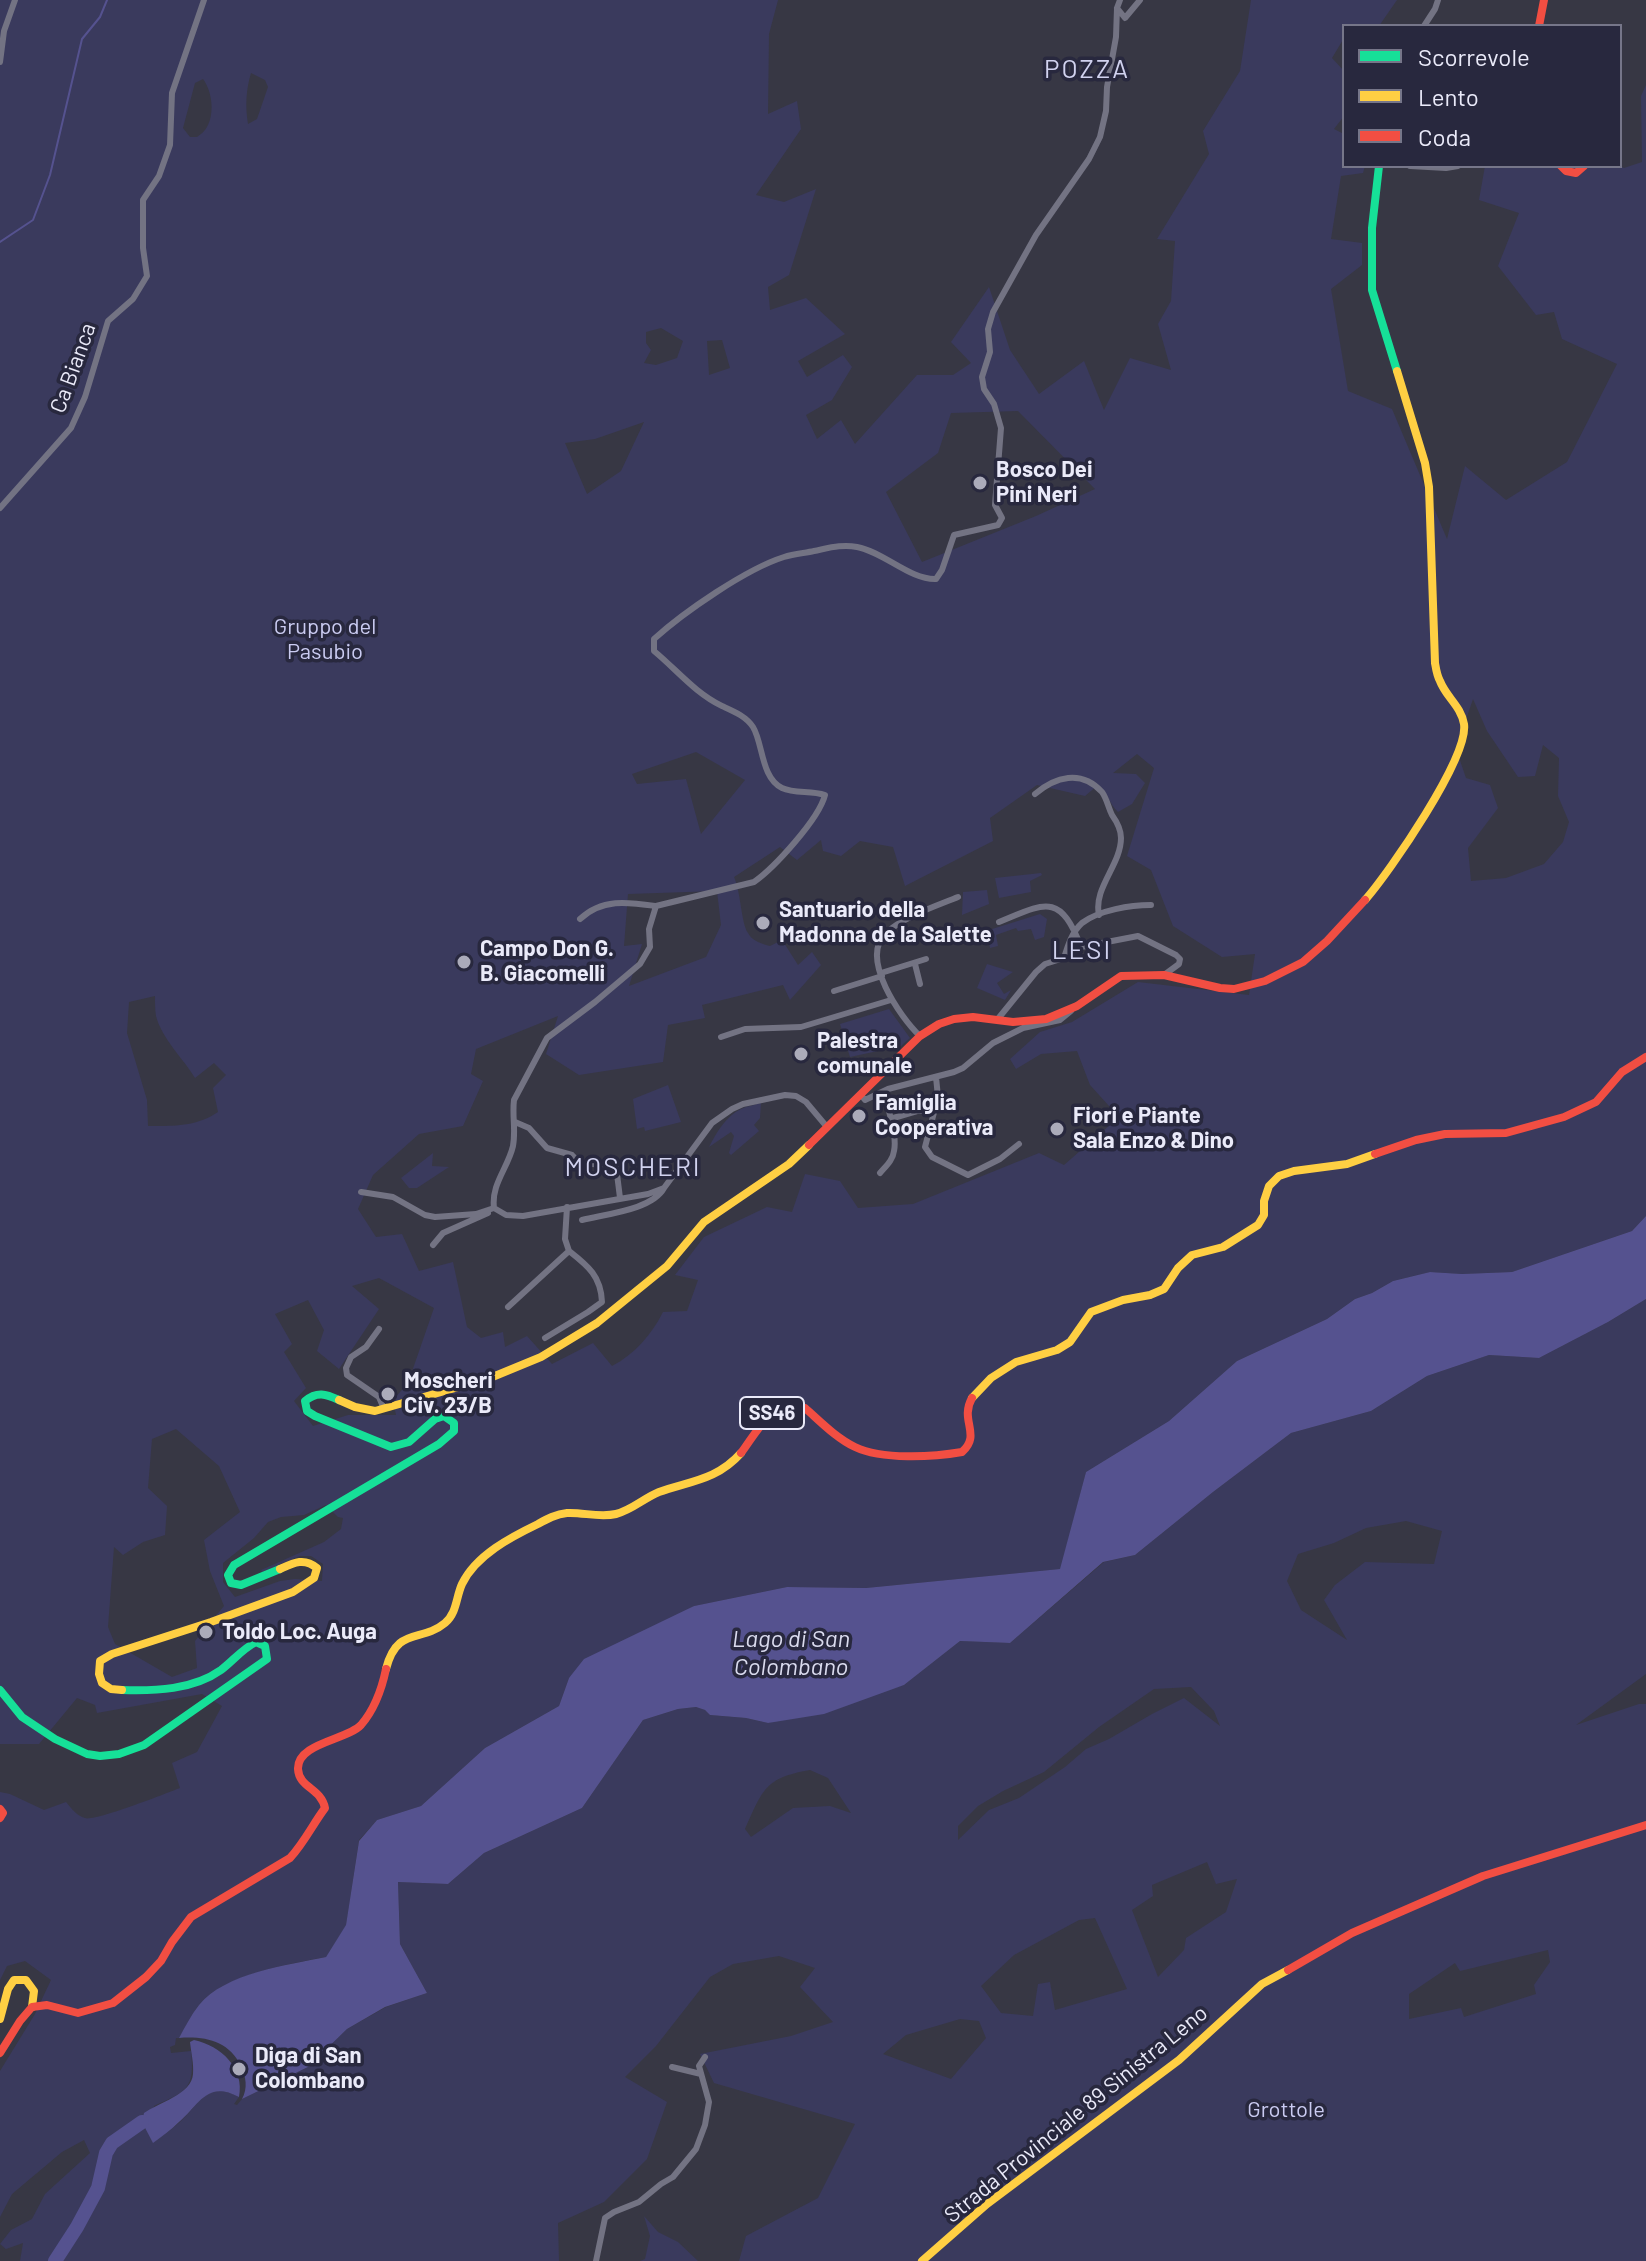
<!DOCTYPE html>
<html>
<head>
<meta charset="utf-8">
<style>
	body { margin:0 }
	#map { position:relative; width:1646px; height:2261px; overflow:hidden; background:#373744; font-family:Barlow,sans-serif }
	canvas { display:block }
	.legend { position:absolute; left:1342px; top:24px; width:280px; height:144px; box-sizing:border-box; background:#28283e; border:2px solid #767689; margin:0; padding:10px 14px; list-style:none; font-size:24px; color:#eaeaf9 }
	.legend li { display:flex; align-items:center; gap:16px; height:40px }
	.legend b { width:40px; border:2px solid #767689 }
</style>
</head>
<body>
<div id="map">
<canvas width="1646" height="2261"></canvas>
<ul class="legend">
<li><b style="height:10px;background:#16e098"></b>Scorrevole</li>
<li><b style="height:10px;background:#ffcf43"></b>Lento</li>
<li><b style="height:10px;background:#f24e42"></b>Coda</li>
</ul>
</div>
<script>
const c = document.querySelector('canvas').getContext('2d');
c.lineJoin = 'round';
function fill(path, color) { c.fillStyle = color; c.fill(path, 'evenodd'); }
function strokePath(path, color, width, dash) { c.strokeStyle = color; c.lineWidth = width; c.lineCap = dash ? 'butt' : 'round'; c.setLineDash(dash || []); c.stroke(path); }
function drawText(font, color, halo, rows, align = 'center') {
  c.font = font + ' Barlow,sans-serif'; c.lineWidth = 7; c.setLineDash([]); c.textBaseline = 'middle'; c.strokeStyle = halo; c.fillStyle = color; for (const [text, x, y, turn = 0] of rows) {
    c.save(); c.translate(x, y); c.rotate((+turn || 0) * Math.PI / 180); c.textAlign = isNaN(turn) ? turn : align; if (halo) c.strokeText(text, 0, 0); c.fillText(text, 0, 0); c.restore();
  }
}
fill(new Path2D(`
	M 0,0 L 778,0 L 769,34 L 768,114 L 797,101 L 801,129 L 756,195 L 784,202 L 816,189 L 789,275 L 768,287 L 770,310 L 806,298 L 845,334 L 798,361 L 807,377 L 843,355 L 852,367 L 832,400 L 806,415 L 817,439 L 841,420 L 855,444 L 917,375 L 953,375 L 971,363 L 951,342 L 989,287 L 1010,350 L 1039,394 L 1084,361 L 1104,410 L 1130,358 L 1171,370 L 1158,324 L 1171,301 L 1175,241 L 1157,239 L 1209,154 L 1203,131 L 1240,71 L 1251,0 L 1397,0 L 1379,26 L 1344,26 L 1344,38 L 1332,58 L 1344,71 L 1344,116 L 1334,129 L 1344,134 L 1344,166 L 1365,166 L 1363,173 L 1341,176 L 1331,239 L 1362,243 L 1362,265 L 1331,289 L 1348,391 L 1392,409 L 1447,539 L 1465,466 L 1506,500 L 1567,462 L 1617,364 L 1562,339 L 1554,312 L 1536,315 L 1498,266 L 1519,213 L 1479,200 L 1485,166 L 1620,166 L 1624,168 L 1642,162 L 1641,96 L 1646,85 L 1646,1216 L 1632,1231 L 1512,1272 L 1462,1274 L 1430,1272 L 1393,1281 L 1372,1293 L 1355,1299 L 1327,1319 L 1237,1361 L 1169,1421 L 1086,1472 L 1061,1569 L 866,1588 L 787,1587 L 694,1606 L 569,1678 L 559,1706 L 485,1748 L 421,1806 L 377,1820 L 359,1840 L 346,1926 L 326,1957 C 288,1964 223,1975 199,2005 C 191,2015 186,2027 179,2038 L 176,2038 L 175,2045 L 170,2047 L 171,2053 L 191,2051 C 195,2089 187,2091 154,2106 L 148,2132 L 153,2142 C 162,2136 172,2129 180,2122 C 200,2103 207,2080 239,2097 L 234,2104 L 237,2105 L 242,2099 L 308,2067 L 347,2029 L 386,2007 L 427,1993 L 400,1944 L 398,1882 L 448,1884 L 484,1853 L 582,1808 L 643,1720 L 678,1709 L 696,1707 L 705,1710 L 710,1715 L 746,1718 L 768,1723 L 904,1685 L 960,1641 L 1010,1643 L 1104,1562 L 1135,1555 L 1213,1492 L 1291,1433 L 1371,1411 L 1427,1376 L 1489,1355 L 1539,1358 L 1608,1322 L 1646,1299 L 1646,1674 L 1576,1725 L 1639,1704 L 1646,1704 L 1646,2261 L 739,2261 L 746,2236 L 818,2198 L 855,2124 L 714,2083 L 700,2054 L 791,2036 L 833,2022 L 800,1987 L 815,1968 L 779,1956 L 733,1964 L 710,1977 L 656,2046 L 625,2077 L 667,2102 L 647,2159 L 604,2202 L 558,2223 L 559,2261 L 20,2261 L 23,2243 L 6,2249 L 0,2244 L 11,2230 L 32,2219 L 45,2194 L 90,2153 L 84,2140 L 62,2152 L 12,2194 L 0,2217 L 0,2071 L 35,2014 L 51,1980 L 25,1961 L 7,1966 L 0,1980 L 0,1792 L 10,1794 L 44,1810 L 66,1802 C 71,1808 77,1816 85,1818 C 94,1822 167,1793 180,1788 L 172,1763 L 197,1752 L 222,1706 L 202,1694 L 97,1713 L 95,1705 L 77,1698 L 39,1744 L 0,1744 ZM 251,73 L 265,80 L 268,87 L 257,119 L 248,124 C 245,106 246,90 251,73 ZM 203,79 C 212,91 215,113 207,127 C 205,131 201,134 197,137 L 190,137 L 183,128 L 195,83 ZM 661,328 L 683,341 L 677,358 L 656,365 L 644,363 L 651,350 L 646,343 L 646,332 ZM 722,340 L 730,368 L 709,375 L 707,341 ZM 1018,411 L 1095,489 L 1036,516 L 922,562 L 886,492 L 938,453 L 951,413 ZM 644,422 L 621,471 L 587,494 L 565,443 L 595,439 ZM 1473,699 L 1487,731 L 1518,777 L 1535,776 L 1543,745 L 1559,758 L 1558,796 L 1569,822 L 1563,842 L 1544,864 L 1506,878 L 1471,881 L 1468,848 L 1498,808 L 1490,785 L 1466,778 L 1456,749 ZM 696,752 L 745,780 L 701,834 L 686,779 L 637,784 L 632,774 ZM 1137,754 L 1154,768 L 1127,856 L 1151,870 L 1173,926 L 1222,957 L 1255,954 L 1249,995 L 1138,982 L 1072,1022 L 1040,1032 L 1010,1059 L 1016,1069 L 1041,1054 L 1077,1051 L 1090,1085 L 1119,1117 L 1064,1165 L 1039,1153 L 913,1204 L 858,1208 L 840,1181 L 805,1174 L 792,1212 L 767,1207 L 704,1237 L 675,1275 L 698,1280 L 687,1311 L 663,1312 C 652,1334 635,1354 612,1366 L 593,1343 L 552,1364 L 527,1336 L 505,1347 L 503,1332 L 481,1338 L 467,1327 L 453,1262 L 419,1271 L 402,1234 L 376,1237 L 358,1209 L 373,1175 L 419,1134 L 463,1126 L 483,1081 L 471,1074 L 476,1049 L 558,1016 L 546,1054 L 579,1075 L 663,1062 L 668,1025 L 705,1018 L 702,1005 L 783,985 L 790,1000 L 821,965 L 812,952 L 798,965 L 784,943 L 784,939 L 770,946 C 762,944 752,941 748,933 C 741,923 741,892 734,877 L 780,847 L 797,860 L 821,840 L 823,851 L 841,856 L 860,841 L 893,847 L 905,886 L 993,841 L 990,818 L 1037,785 L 1085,796 L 1098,785 C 1108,792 1109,804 1118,812 L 1132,804 L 1145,783 L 1136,774 L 1113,773 ZM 717,891 L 721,925 L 706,957 L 629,986 L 642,944 L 624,946 L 628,894 ZM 155,996 C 155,1002 155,1010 156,1016 C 162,1039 183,1058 195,1078 L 214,1063 L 226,1075 L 213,1088 L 218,1112 C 196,1127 173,1126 148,1126 L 147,1100 L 127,1033 L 129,1002 ZM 379,1278 L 434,1308 L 408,1383 L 393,1400 L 396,1415 L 348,1415 L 313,1426 L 294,1401 L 306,1388 L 284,1352 L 292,1344 L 275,1314 L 308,1300 L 324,1330 L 317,1351 L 339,1369 L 379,1309 L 352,1286 ZM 176,1429 L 219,1466 L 240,1512 L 204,1540 L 210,1571 L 224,1606 L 195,1641 L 197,1668 L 172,1677 L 115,1644 L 108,1627 L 114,1547 L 123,1555 L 143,1542 L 165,1535 L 167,1506 L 148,1488 L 152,1439 ZM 326,1505 L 338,1517 L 343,1518 L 341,1529 L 324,1542 L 261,1570 L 262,1572 L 300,1556 L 311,1556 L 323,1564 L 322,1581 L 295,1579 L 280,1581 L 235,1597 L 223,1582 L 223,1563 L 254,1538 L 268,1522 L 281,1517 L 304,1515 ZM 1406,1521 L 1442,1531 L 1434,1564 L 1365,1562 L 1335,1585 L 1324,1600 L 1347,1640 L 1301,1610 L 1287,1581 L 1298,1554 L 1334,1543 L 1366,1528 ZM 1191,1687 L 1214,1711 L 1220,1726 L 1184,1698 L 1152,1714 L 1109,1739 L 1086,1749 L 1065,1767 L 1019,1798 L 989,1810 L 958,1840 L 958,1826 L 978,1806 L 1003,1791 L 1044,1772 L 1099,1727 L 1154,1689 ZM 810,1770 L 828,1778 L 851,1813 L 830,1806 L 793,1808 L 751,1837 L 745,1829 C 763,1790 764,1778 810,1770 ZM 1207,1862 L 1216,1884 L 1237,1879 L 1226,1912 L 1186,1938 L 1184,1950 L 1158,1977 L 1132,1910 L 1153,1896 L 1152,1885 ZM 1095,1918 L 1127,1989 L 1055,2010 L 1050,1982 L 1038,1984 L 1033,2016 L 1001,2013 L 981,1986 L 1014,1955 L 1079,1920 ZM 1548,1950 L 1550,1962 L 1534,1985 L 1536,1994 L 1464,2017 L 1461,2008 L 1409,2019 L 1409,1994 L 1455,1963 L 1460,1971 ZM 960,2019 L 979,2021 L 986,2038 L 951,2079 L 883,2054 L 906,2035 Z
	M 1041,873 L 1042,875 L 1030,881 L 1031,892 L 999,898 L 995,878 Z
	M 987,890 L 989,904 L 962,915 L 963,892 Z
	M 1040,914 L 1047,919 L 1044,937 L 1035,940 L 1031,929 L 1018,931 L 1016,928 L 996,935 L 998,946 L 990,948 L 987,933 L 989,930 Z
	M 987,964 L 1013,972 L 997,983 L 1004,994 L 1011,990 L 1005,1000 L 977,988 Z
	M 889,1009 L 910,1038 L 901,1046 L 850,1057 L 840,1024 Z
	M 668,1085 L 681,1122 L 645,1131 L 644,1127 L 637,1129 L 633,1099 Z
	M 761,1103 L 760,1118 L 754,1125 L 759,1131 L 731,1155 L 729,1153 L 734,1136 L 731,1132 L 709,1147 C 716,1133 726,1116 741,1109 C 747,1106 755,1105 761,1103 Z
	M 433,1153 L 432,1166 L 449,1167 L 417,1188 L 409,1188 L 401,1178 Z
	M 644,2216 L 658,2232 L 678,2242 L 698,2261 L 640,2261 L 645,2259 L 650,2236 Z`), '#3a3a5d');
fill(new Path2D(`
	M 1646,1216 L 1646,1299 L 1608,1322 L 1539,1358 L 1489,1355 L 1427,1376 L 1371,1411 L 1291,1433 L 1213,1492 L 1135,1555 L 1103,1562 L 1010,1643 L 960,1641 L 904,1685 L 824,1714 L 768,1723 L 746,1718 L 710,1715 L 705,1710 L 696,1707 L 678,1709 L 643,1720 L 582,1808 L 484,1853 L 448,1884 L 398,1882 L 400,1944 L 427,1993 L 385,2007 L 347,2029 L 308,2067 L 242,2099 C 248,2088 246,2077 241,2066 C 229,2041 205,2036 179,2038 C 185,2027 191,2015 199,2005 C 225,1973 287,1965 326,1957 L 346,1925 L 359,1841 L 377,1820 L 421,1806 L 485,1748 L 559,1706 L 569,1678 L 584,1659 L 694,1606 L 787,1587 L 866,1588 L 1060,1569 L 1086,1472 L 1169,1421 L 1237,1361 L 1327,1319 L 1355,1299 L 1372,1293 L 1393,1281 L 1430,1272 L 1462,1274 L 1512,1272 L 1632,1231 Z
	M 194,2040 C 221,2046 245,2068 239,2097 C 207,2080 200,2104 179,2122 C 171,2130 162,2136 153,2143 L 142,2122 L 144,2113 C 158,2103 192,2094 193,2074 C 194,2064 191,2052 190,2042 Z`), '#55528f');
strokePath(new Path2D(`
	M 0,242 L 33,220 L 50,175 L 82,39 L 100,17 L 107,0`), '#55528f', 2);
strokePath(new Path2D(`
	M 55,2261 L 77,2227 L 98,2188 L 106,2153 L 112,2143 L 142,2122`), '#55528f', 14);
strokePath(new Path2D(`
	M 1117,8 L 1125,18 L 1140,0
	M 1424,26 L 1435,9 L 1438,0
	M 0,62 L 4,31 L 15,0
	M 1410,166 L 1446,168 L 1458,166
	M 0,508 L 71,428 L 85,397 L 108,321 L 133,299 L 147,276 L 143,248 L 143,200 L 159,176 L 170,145 L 172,93 L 204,0
	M 1035,794 C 1055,777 1081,769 1102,792 C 1107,799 1108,807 1112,815 C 1117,822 1121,829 1121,838 C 1121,865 1093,888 1099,915
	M 580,919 C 602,898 628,902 656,906
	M 999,922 C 1045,903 1060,892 1081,947 L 1077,952 L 1065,957
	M 1081,947 L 1138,936 L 1176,955 L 1180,959 L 1179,964 L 1164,975
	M 915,964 L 920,984
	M 881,973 L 926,959
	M 834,991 L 882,976
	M 997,1020 L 1036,972 L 1045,964 L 1064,958 C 1068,945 1072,932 1082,923 C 1099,910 1131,905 1151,905
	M 920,1036 C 900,1017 859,958 886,933 C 903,917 936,906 958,897
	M 721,1037 L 745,1029 L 801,1027 L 891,1000
	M 936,1077 L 938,1097 L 925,1147 L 932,1157 L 968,1175 L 1000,1159 L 1019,1144
	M 861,1095 L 865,1100 L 888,1089 L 954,1072 L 963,1068 L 993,1043 L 1023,1028 L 1060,1020 L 1071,1011
	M 890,1119 L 917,1111 L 934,1111
	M 515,1122 L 529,1128 L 547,1148 L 572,1155 L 580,1163 L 616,1166 L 620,1198
	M 880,1173 C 886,1166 893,1160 894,1151 C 897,1138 889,1104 881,1094
	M 361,1192 L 393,1197 L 425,1215 L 435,1217 L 476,1214 L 494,1208
	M 494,1208 C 491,1184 508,1168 513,1146 C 516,1130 512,1116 514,1100 L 547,1038 L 595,1002 L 640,964 L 650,947 L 649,929 L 656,906 L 754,882 C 774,868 819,819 825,795 C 811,790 795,794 782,788 C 761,778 763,743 753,727 C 746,716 733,711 722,706 C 695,693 677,670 654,651 L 654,639 C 684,612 746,569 784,557 C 794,554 805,553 814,551 C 829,548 842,544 857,547 C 884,552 910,580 936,579 L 942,570 L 954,535 L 998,525 L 1002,518 L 995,505 L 1001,428 L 994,404 L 984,389 L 982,377 L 990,352 L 988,329 L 993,312 L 1036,235 L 1089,159 L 1100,137 L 1106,111 L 1107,87 L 1116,37 L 1117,8 L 1120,0
	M 494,1208 L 506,1215 L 523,1216 L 648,1194 L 664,1188 L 712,1123 L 732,1109 L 743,1104 L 785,1095 L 796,1096 L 806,1102 L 827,1127
	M 582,1220 C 605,1214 652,1210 664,1188
	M 433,1245 L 443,1233 L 488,1213
	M 508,1307 L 569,1251 L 565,1239 L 567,1207
	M 379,1329 L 366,1347 L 351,1357 L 346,1368 L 347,1375 L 379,1397 L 384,1409
	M 545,1338 L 588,1312 L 602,1302 C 601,1276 588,1266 569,1251
	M 672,2067 L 701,2074
	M 596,2261 L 605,2218 L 614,2212 L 639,2202 L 661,2184 L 673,2177 L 696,2149 L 705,2125 L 709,2102 L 699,2066 L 705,2057`), '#737383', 6);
strokePath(new Path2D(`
	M 1379,166 L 1372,228 L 1372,290 L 1397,371
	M 280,1569 L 241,1585 L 231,1583 L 228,1575 L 234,1565 L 439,1444 L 454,1431 L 454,1423 L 444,1416 L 435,1419 L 409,1442 L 391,1447 L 315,1416 L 307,1411 L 305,1401 C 317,1391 326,1394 339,1400
	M 0,1690 L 22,1717 L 55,1739 L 87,1754 L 100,1756 L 119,1754 L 144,1745 L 267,1659 L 265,1646 L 256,1642 C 242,1649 233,1661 221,1670 C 193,1690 155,1691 122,1690`), '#16e098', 8);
strokePath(new Path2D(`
	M 1365,900 C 1389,873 1469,757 1464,724 C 1461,706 1446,697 1440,681 C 1437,676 1436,669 1435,663 L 1429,487 L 1425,463 L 1397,371
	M 972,1398 L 991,1378 L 1016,1362 L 1057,1350 L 1070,1342 L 1091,1312 L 1123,1300 L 1150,1295 L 1164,1289 L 1178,1268 L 1192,1255 L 1223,1247 L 1258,1225 L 1264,1215 L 1264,1201 L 1269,1186 L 1279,1176 L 1294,1171 L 1347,1164 L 1375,1154
	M 339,1400 L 355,1407 L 375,1411 L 490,1378 L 541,1357 L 597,1323 L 667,1266 L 704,1222 L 789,1164 L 809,1145
	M 386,1669 C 397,1626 421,1643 445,1623 C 457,1613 456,1597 462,1584 C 476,1555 511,1537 538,1524 C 547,1519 556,1514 567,1513 C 583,1512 599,1518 616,1514 C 632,1510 644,1498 659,1492 C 690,1481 717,1480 741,1453
	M 122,1690 L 111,1689 L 102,1683 L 99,1674 L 100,1661 L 112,1654 L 211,1622 L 293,1592 L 314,1578 L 317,1568 C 304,1557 293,1563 280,1569
	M 0,2019 L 8,1989 L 14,1980 L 26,1980 L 34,1991 L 32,2007
	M 922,2261 L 987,2204 L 1179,2060 L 1262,1984 L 1288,1970`), '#ffcf43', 8);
strokePath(new Path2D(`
	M 1539,26 L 1544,0
	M 1561,166 L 1566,171 L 1576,173 L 1584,166
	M 809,1145 L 920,1036 L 939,1024 L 954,1019 L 973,1017 L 1013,1022 L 1046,1019 L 1077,1006 L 1121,976 L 1164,975 L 1220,988 L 1234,989 L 1265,981 L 1303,962 L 1327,941 L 1365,900
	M 1375,1154 L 1416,1140 L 1445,1134 L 1506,1133 L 1564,1117 L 1596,1102 L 1622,1072 L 1646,1057
	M 741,1453 C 757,1432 773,1397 805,1408 C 820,1421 836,1438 855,1447 C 882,1460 933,1457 962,1452 C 982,1434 959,1421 972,1398
	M 0,1809 L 3,1813 L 0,1818
	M 1288,1970 L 1352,1933 L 1483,1876 L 1646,1825
	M 0,2053 L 20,2021 L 32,2007 L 47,2005 L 78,2013 L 113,2003 L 146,1977 L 161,1961 L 172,1942 L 191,1917 L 290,1858 C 304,1843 313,1824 325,1808 C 321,1788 299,1788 298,1769 C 297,1743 347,1740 361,1725 C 374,1710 382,1688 386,1669`), '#f24e42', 8);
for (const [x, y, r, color] of [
	[980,483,8,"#ababba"],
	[763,923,8,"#ababba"],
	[464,962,8,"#ababba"],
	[801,1054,8,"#ababba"],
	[859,1116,8,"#ababba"],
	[1057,1129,8,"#ababba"],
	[388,1394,8,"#ababba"],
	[206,1632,8,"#ababba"],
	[239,2069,8,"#ababba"]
]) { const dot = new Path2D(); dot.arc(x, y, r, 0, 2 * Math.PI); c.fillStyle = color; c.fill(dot); strokePath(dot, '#28283e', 3); }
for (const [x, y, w] of [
	[772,1413,64]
]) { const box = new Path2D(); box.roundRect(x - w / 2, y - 16, w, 32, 6); c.fillStyle = '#28283e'; c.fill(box); strokePath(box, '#eaeaf9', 2); }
drawText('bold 20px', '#eaeaf9', null, [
	["SS46",772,1413]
]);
drawText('22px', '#eaeaf9', '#28283e', [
	["Ca Bianca",73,368,-70],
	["Strada Provinciale 89 Sinistra Leno",1076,2114,-39]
]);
drawText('bold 22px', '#eaeaf9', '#28283e', [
	["Bosco Dei",996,470],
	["Pini Neri",996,495],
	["Santuario della",779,910],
	["Madonna de la Salette",779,935],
	["Campo Don G.",480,949],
	["B. Giacomelli",480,974],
	["Palestra",817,1041],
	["comunale",817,1066],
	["Famiglia",875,1103],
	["Cooperativa",875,1128],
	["Fiori e Piante",1073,1116],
	["Sala Enzo & Dino",1073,1141],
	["Moscheri",404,1381],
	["Civ. 23/B",404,1406],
	["Toldo Loc. Auga",222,1632],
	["Diga di San",255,2056],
	["Colombano",255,2081]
], 'left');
drawText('22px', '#cacbf1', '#28283e', [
	["Gruppo del",325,627],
	["Pasubio",325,652],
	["Grottole",1286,2110]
]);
drawText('italic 24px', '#dadbee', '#28283e', [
	["Lago di San",791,1639],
	["Colombano",791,1667]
]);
c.letterSpacing = '2px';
drawText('26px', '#d1d2ef', '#28283e', [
	["POZZA",1087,69],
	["LESI",1082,950],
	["MOSCHERI",633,1167]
]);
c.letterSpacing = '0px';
</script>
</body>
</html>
